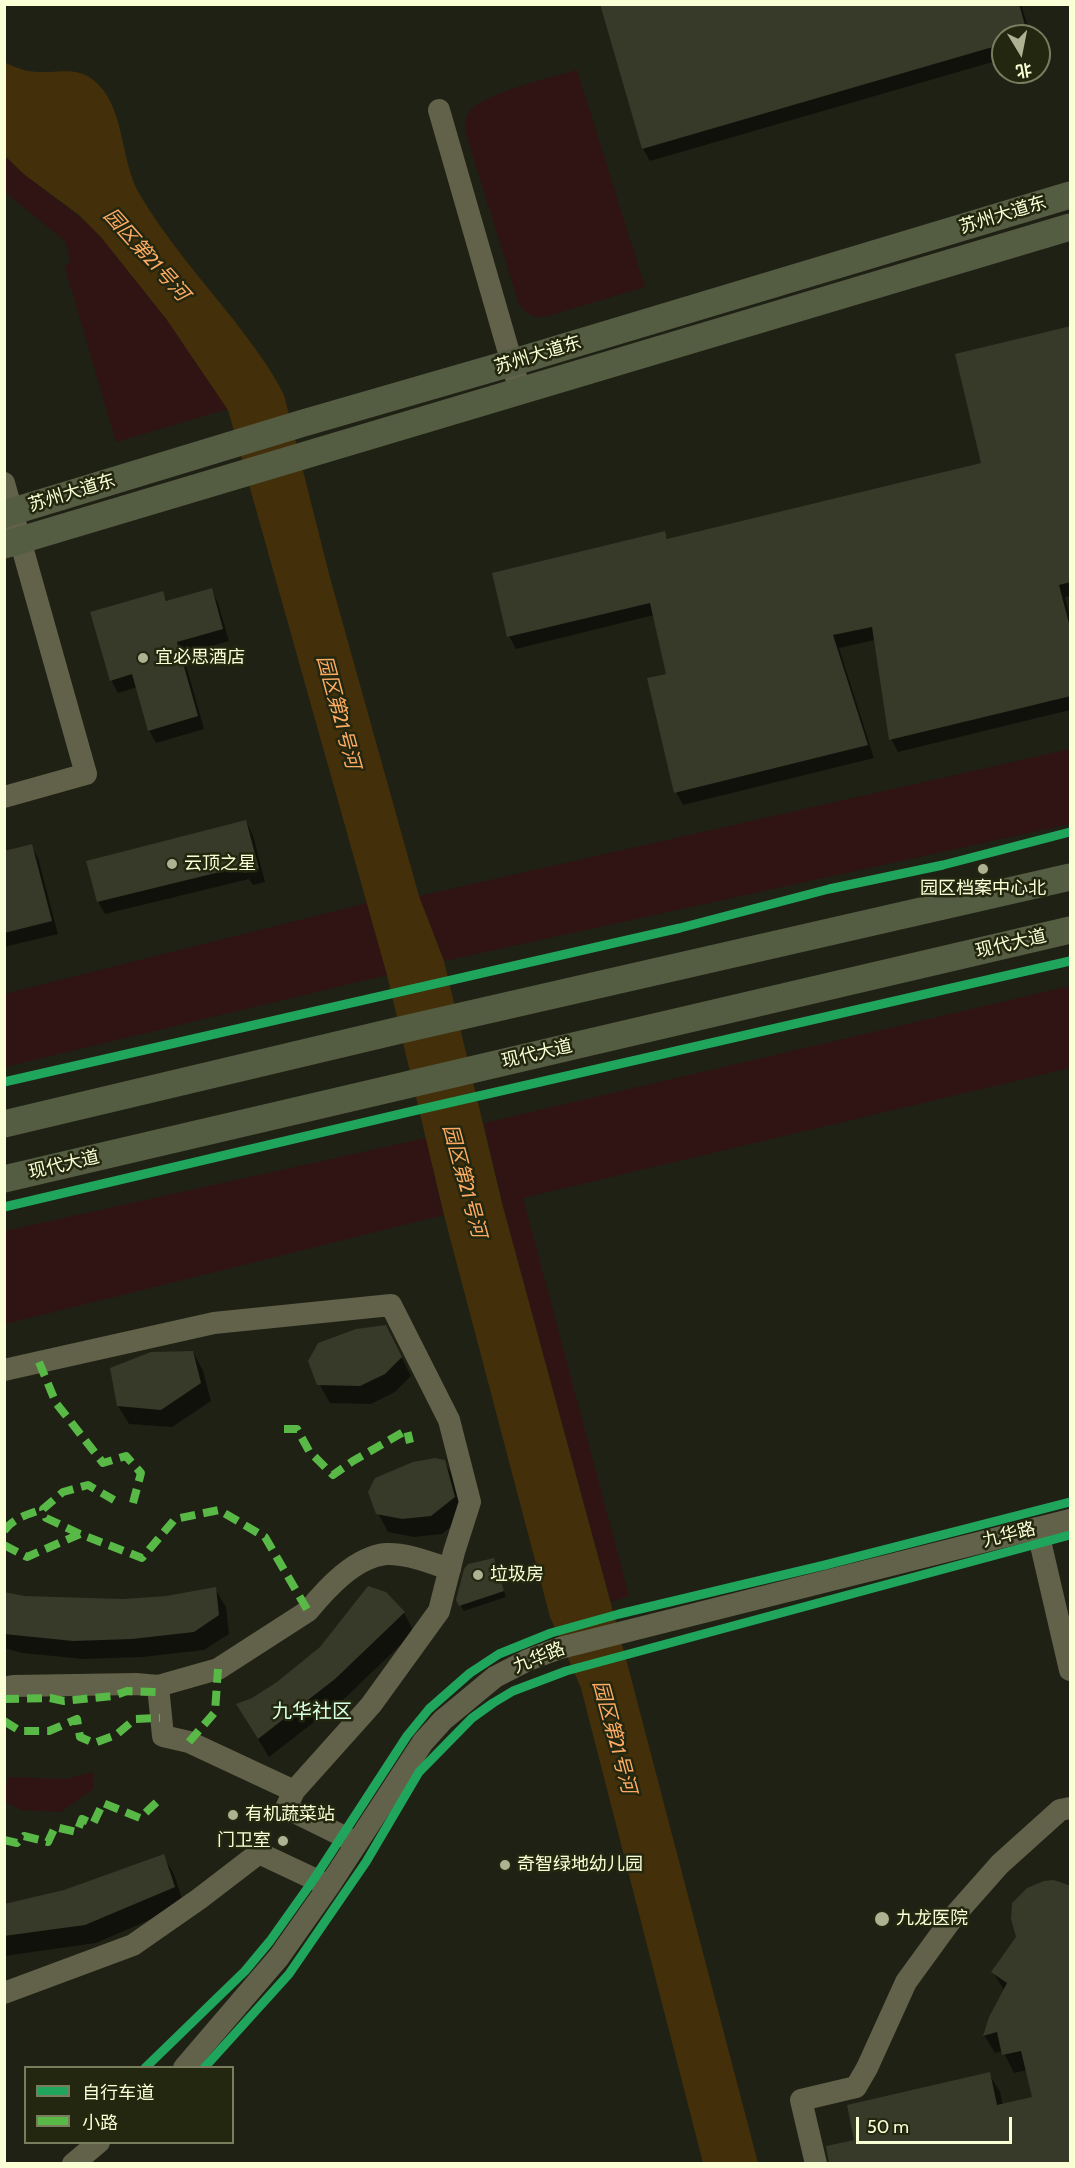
<!DOCTYPE html>
<html>
<head>
<meta charset="utf-8">
<style>
	body { margin:0 }
	#map { position:relative; width:1075px; height:2168px; overflow:hidden; background:#202115; font-family:Cabin,"Noto Sans SC",sans-serif }
	canvas { display:block }
	.frame { position:absolute; inset:0; border:6px solid #faffd5; pointer-events:none }
	.legend { position:absolute; left:24px; top:2066px; width:210px; height:78px; box-sizing:border-box; background:#23270f; border:2px solid #797d5e; margin:0; padding:8px 10px; list-style:none; font-size:18px; color:#faffd5 }
	.legend li { display:flex; align-items:center; gap:12px; height:30px }
	.legend b { width:30px; border:2px solid #797d5e }
	.north { position:absolute; left:991px; top:24px; width:60px; height:60px; box-sizing:border-box; background:#23270f; border:2px solid #797d5e; border-radius:50%; rotate:170deg; font-size:16px; font-weight:700; line-height:24px; text-align:center; color:#faffd5 }
	.north::after { content:''; display:block; margin:auto; width:21px; height:27px; background:#aeb192; clip-path:polygon(50% 0,100% 100%,50% 72%,0 100%) }
	.scale { position:absolute; left:856px; top:2117px; width:156px; height:27px; box-sizing:border-box; border:3px solid #faffd5; border-top:0; padding-left:8px; font-size:18px; line-height:21px; white-space:nowrap; color:#faffd5; -webkit-text-stroke:4px #23270f; paint-order:stroke }
</style>
</head>
<body>
<div id="map">
<canvas width="1075" height="2168"></canvas>
<div class="frame"></div>
<ul class="legend">
<li><b style="height:8px;background:#20a55d"></b>自行车道</li>
<li><b style="height:8px;background:#58b947"></b>小路</li>
</ul>
<div class="north">北</div>
<div class="scale">50 m</div>
</div>
<script>
const c = document.querySelector('canvas').getContext('2d');
c.lineJoin = 'round';
function fill(path, color) { c.fillStyle = color; c.fill(path, 'evenodd'); }
function strokePath(path, color, width, dash) { c.strokeStyle = color; c.lineWidth = width; c.lineCap = dash ? 'butt' : 'round'; c.setLineDash(dash || []); c.stroke(path); }
function drawText(font, color, halo, rows, align = 'center') {
  c.font = font + ' Cabin,"Noto Sans SC",sans-serif'; c.lineWidth = 5; c.setLineDash([]); c.textBaseline = 'middle'; c.strokeStyle = halo; c.fillStyle = color; for (const [text, x, y, turn = 0] of rows) {
    c.save(); c.translate(x, y); c.rotate((+turn || 0) * Math.PI / 180); c.textAlign = isNaN(turn) ? turn : align; if (halo) c.strokeText(text, 0, 0); c.fillText(text, 0, 0); c.restore();
  }
}
fill(new Path2D(`
	M 577,70 L 645,287 L 545,317 C 533,318 526,314 519,304 L 466,134 C 465,126 465,119 469,112 C 483,93 553,77 577,70 Z
	M 4,156 C 34,186 71,206 100,235 C 150,286 189,350 228,409 L 116,442 L 65,268 L 70,260 L 65,241 L 5,192 Z
	M 1070,749 L 1070,824 L 444,961 L 419,896 Z
	M 367,903 L 387,975 L 5,1067 L 4,994 Z
	M 1070,986 L 1070,1068 L 523,1198 L 629,1596 L 611,1602 L 502,1203 L 484,1123 Z
	M 426,1138 L 444,1215 L 5,1324 L 5,1231 Z
	M 94,1772 L 94,1788 L 61,1812 L 21,1810 L 5,1802 L 5,1787 L 9,1777 L 65,1779 Z`), '#2f1413');
fill(new Path2D(`
	M 4,62 C 16,68 27,72 39,72 C 58,73 75,67 92,79 C 126,104 119,160 140,195 C 166,239 201,279 233,319 C 252,344 270,367 284,395 L 329,574 L 419,896 L 444,961 L 502,1203 L 630,1674 L 758,2163 L 703,2163 L 581,1688 L 550,1617 L 444,1215 L 387,975 L 228,410 L 167,320 L 101,237 L 79,215 L 25,175 L 5,156 Z`), '#432f0a');
fill(new Path2D(`
	M 601,4 L 1021,4 L 1031,36 L 1003,36 L 1003,59 L 650,161 L 643,149 Z
	M 1070,327 L 1070,596 L 1065,597 L 1070,618 L 1070,710 L 898,752 L 891,739 L 875,640 L 839,648 L 874,758 L 683,805 L 676,792 L 668,675 L 654,615 L 516,649 L 509,636 L 664,532 L 669,541 L 983,464 Z
	M 211,590 L 218,603 L 229,641 L 183,654 L 204,729 L 156,743 L 149,730 L 137,687 L 118,693 L 111,680 L 163,593 L 168,602 Z
	M 246,822 L 253,835 L 265,882 L 253,885 L 249,879 L 105,914 L 98,902 Z
	M 31,846 L 38,858 L 58,934 L 4,947 L 4,853 Z
	M 396,1346 L 411,1376 L 395,1392 L 371,1404 L 330,1403 L 319,1384 Z
	M 193,1352 L 203,1371 L 211,1401 L 172,1427 L 129,1424 L 118,1406 Z
	M 444,1461 L 455,1480 L 464,1516 L 442,1534 L 414,1537 L 388,1532 L 378,1513 Z
	M 493,1560 L 506,1597 L 464,1611 L 457,1600 Z
	M 215,1589 L 226,1607 L 229,1634 L 204,1650 L 143,1657 L 84,1659 L 22,1653 L 4,1648 L 4,1593 L 24,1598 L 123,1601 L 166,1598 Z
	M 386,1594 L 404,1613 L 414,1632 L 345,1698 L 269,1757 L 248,1723 L 278,1683 Z
	M 163,1856 L 174,1874 L 184,1905 L 96,1943 L 4,1956 L 4,1906 L 65,1891 Z
	M 1070,1889 L 1070,2164 L 831,2164 L 855,2141 L 989,2074 L 1000,2092 L 1003,2106 L 1034,2098 L 1027,2070 L 1014,2073 L 1003,2051 L 995,2053 L 984,2035 L 1004,1990 L 993,1972 Z`), '#0007');
fill(new Path2D(`
	M 600,4 L 1019,4 L 1028,36 L 1003,36 L 1003,44 L 642,149 Z
	M 1071,326 L 1071,582 L 1059,585 L 1071,631 L 1071,696 L 889,740 L 872,627 L 833,635 L 868,745 L 674,793 L 647,678 L 666,674 L 650,603 L 507,637 L 492,573 L 665,531 L 667,539 L 981,463 L 955,354 Z
	M 212,588 L 223,629 L 177,642 L 198,716 L 148,731 L 132,674 L 110,681 L 90,612 L 163,591 L 166,601 Z
	M 246,820 L 259,869 L 244,873 L 240,867 L 97,902 L 86,861 Z
	M 32,844 L 52,921 L 4,933 L 4,851 Z
	M 386,1325 L 402,1357 L 385,1374 L 360,1386 L 317,1385 L 308,1361 L 318,1343 L 356,1329 Z
	M 193,1351 L 201,1383 L 161,1410 L 117,1406 L 110,1368 L 151,1352 Z
	M 435,1458 L 445,1460 L 455,1497 L 431,1516 L 402,1519 L 376,1514 L 368,1492 L 375,1478 L 413,1462 Z
	M 494,1558 L 504,1591 L 459,1606 L 456,1600 L 464,1569 L 468,1564 Z
	M 368,1586 L 386,1592 L 405,1612 L 335,1679 L 258,1739 L 236,1704 L 252,1698 L 277,1682 L 320,1647 Z
	M 216,1587 L 219,1615 L 194,1632 L 132,1639 L 73,1641 L 4,1634 L 4,1592 L 24,1596 L 123,1599 L 166,1596 Z
	M 164,1854 L 175,1887 L 85,1925 L 4,1936 L 4,1904 L 64,1890 Z
	M 1054,1880 L 1071,1886 L 1071,2163 L 829,2163 L 826,2146 L 854,2140 L 847,2105 L 990,2072 L 997,2105 L 1032,2097 L 1021,2051 L 1002,2055 L 997,2032 L 983,2036 L 989,2017 L 1007,1983 L 991,1972 L 1016,1937 L 1011,1919 L 1012,1903 L 1027,1888 L 1044,1881 Z`), '#373929');
strokePath(new Path2D(`
	M 439,110 L 520,391
	M 4,483 L 86,774 L 4,797
	M 4,1370 L 214,1323 L 391,1305 L 449,1420 L 470,1502 L 454,1552 L 439,1611 L 371,1705 L 294,1791 L 286,1808 L 357,1843
	M 1037,1528 L 1070,1670
	M 158,1686 L 218,1669 L 308,1611 C 327,1588 355,1557 386,1554 C 407,1553 430,1563 450,1569
	M 4,1688 L 13,1686 L 136,1684 L 158,1686 L 163,1736 L 189,1742 L 294,1791
	M 4,1993 L 133,1945 L 199,1899 L 259,1853 L 329,1886
	M 184,2068 L 279,1957 L 329,1886 L 423,1742 L 443,1720 L 495,1677 L 528,1660 L 560,1648 L 1070,1520
	M 73,2164 L 99,2142
	M 816,2164 L 801,2100 L 856,2087 L 867,2068 L 906,1982 L 954,1916 L 1000,1864 L 1060,1810 L 1070,1808`), '#616249', 22);
strokePath(new Path2D(`
	M 4,514 L 300,424 L 511,363 L 1070,195
	M 4,545 L 1070,227
	M 4,1124 L 396,1031 L 1070,877
	M 4,1179 L 1070,930`), '#545c42', 27);
strokePath(new Path2D(`
	M 39,1362 L 56,1403 L 103,1463 L 126,1456 L 141,1473 L 133,1503
	M 284,1429 L 297,1429 L 309,1451 L 333,1475 L 353,1461 L 407,1430 L 410,1443
	M 4,1531 C 13,1518 29,1514 43,1509
	M 80,1534 L 46,1518 L 43,1509 L 63,1492 L 88,1485 L 114,1500
	M 4,1545 L 27,1557 L 80,1534 L 142,1558 L 175,1519 L 219,1510 L 265,1537 L 308,1611
	M 4,1699 L 50,1698 L 64,1701 L 113,1696 L 127,1691 L 159,1692
	M 4,1721 L 20,1731 L 49,1731 L 77,1719 L 80,1737 L 94,1743 L 116,1735 L 135,1719 L 160,1718
	M 189,1742 L 215,1712 L 218,1669
	M 4,1840 L 17,1843 L 24,1836 L 48,1842 L 55,1827 L 77,1832 L 82,1819 L 93,1824 L 103,1803 L 140,1818 L 161,1798`), '#58b947', 8, [15, 8]);
strokePath(new Path2D(`
	M 4,1082 L 680,928 L 829,889 L 943,865 L 1070,832
	M 4,1207 L 413,1111 L 1070,961
	M 145,2068 L 245,1971 L 270,1941 L 314,1879 L 407,1736 L 429,1709 L 470,1673 L 499,1654 L 551,1633 L 619,1614 L 825,1565 L 1070,1502
	M 204,2068 L 289,1974 L 366,1862 L 419,1772 L 472,1718 L 493,1703 L 513,1691 L 566,1671 L 1070,1535`), '#20a55d', 9);
for (const [x, y, r, color] of [
	[143,658,6,"#aeb192"],
	[172,864,6,"#aeb192"],
	[983,869,6,"#aeb192"],
	[478,1575,6,"#aeb192"],
	[233,1815,6,"#aeb192"],
	[283,1841,6,"#aeb192"],
	[505,1865,6,"#aeb192"],
	[882,1919,8,"#aeb192"]
]) { const dot = new Path2D(); dot.arc(x, y, r, 0, 2 * Math.PI); c.fillStyle = color; c.fill(dot); strokePath(dot, '#23270f', 2); }
drawText('18px', '#faffd5', '#23270f', [
	["苏州大道东",1003,215,-17],
	["苏州大道东",538,355,-17],
	["苏州大道东",72,493,-17],
	["现代大道",1011,944,-13],
	["现代大道",537,1054,-13],
	["现代大道",64,1165,-13],
	["九华路",1009,1535,-14],
	["九华路",539,1658,-22]
]);
drawText('18px', '#faffd5', '#23270f', [
	["宜必思酒店",155,658],
	["云顶之星",184,864],
	["园区档案中心北",983,889,"center"],
	["垃圾房",490,1575],
	["有机蔬菜站",245,1815],
	["门卫室",271,1841,"right"],
	["奇智绿地幼儿园",517,1865],
	["九龙医院",896,1919]
], 'left');
drawText('italic 20px', '#ffab63', '#23270f', [
	["园区第21号河",146,255,48],
	["园区第21号河",338,712,75],
	["园区第21号河",464,1181,75],
	["园区第21号河",614,1737,75]
]);
drawText('20px', '#d7ffe5', '#23270f', [
	["九华社区",312,1712]
]);
</script>
</body>
</html>
